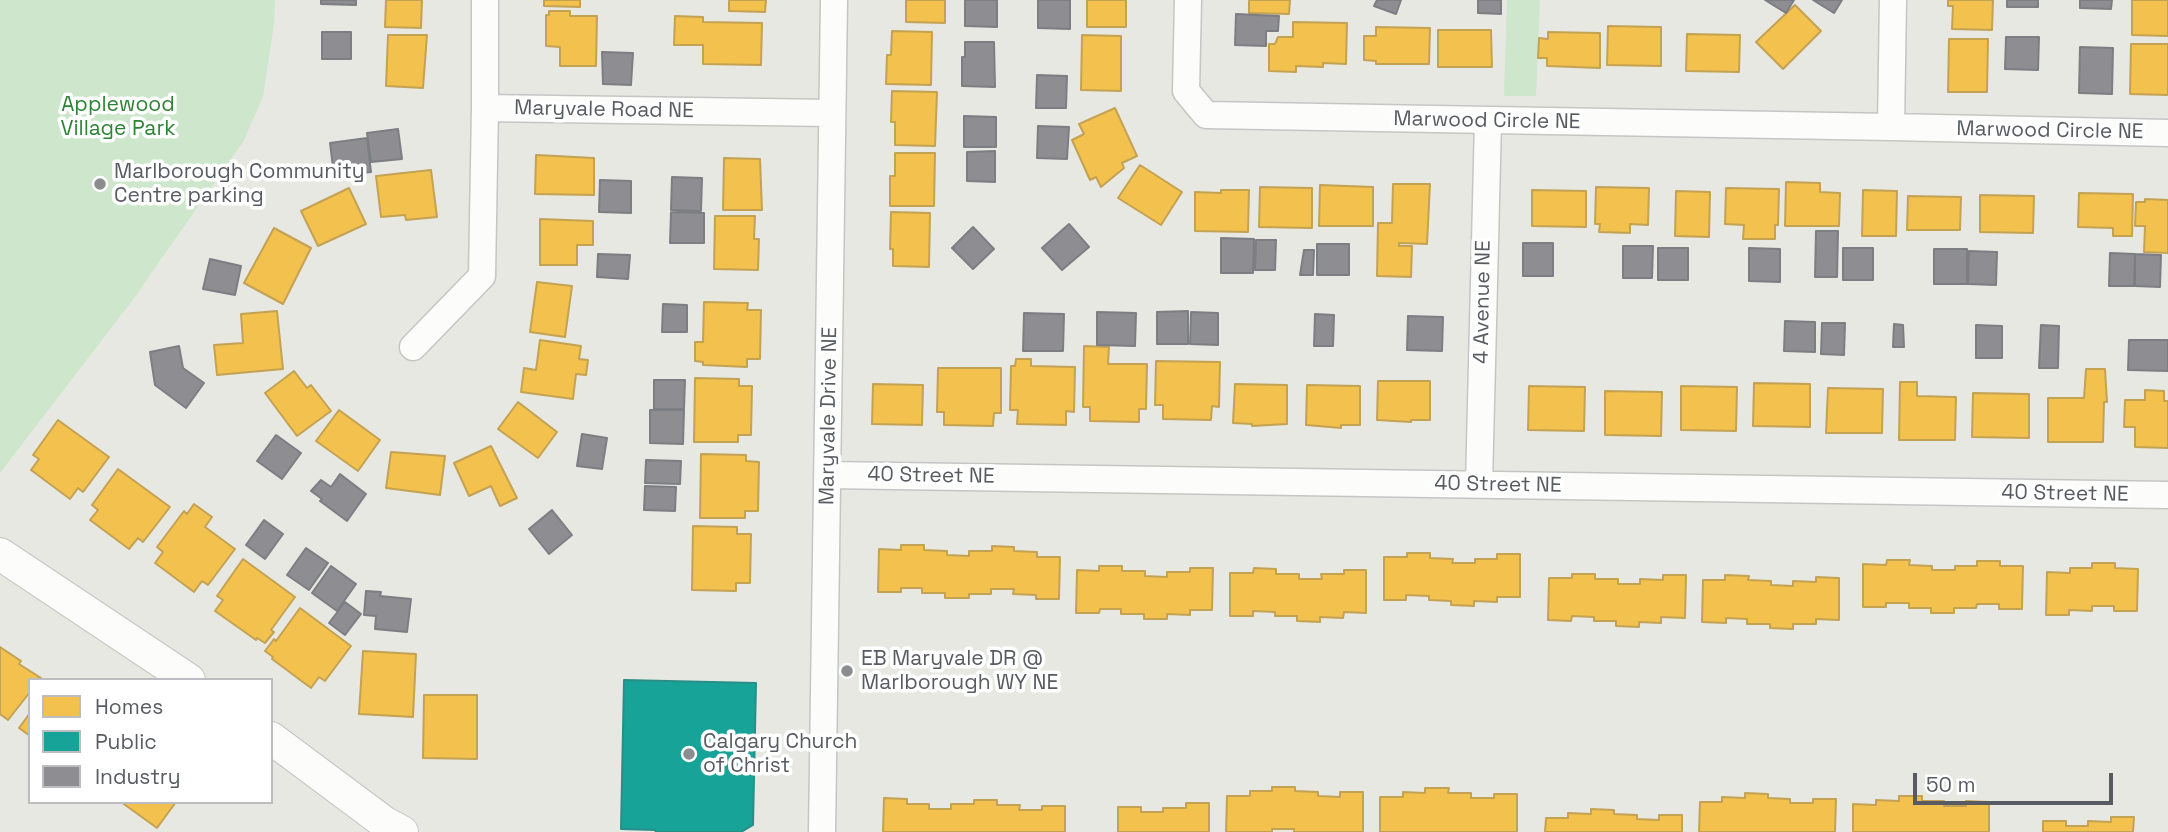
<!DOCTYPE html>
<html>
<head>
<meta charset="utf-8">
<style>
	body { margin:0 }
	#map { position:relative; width:2168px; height:832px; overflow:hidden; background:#e8e8e2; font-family:"Space Grotesk",sans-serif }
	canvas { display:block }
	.legend { position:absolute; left:28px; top:678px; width:245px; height:126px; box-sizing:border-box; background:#fff; border:2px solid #bcbdc0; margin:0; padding:9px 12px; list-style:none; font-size:21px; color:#585b61 }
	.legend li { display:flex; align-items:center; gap:14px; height:35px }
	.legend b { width:35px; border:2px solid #bcbdc0 }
	.scale { position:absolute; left:1913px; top:773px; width:200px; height:32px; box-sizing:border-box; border:4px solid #585b61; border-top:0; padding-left:9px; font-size:21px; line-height:24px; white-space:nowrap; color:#585b61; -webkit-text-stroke:5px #fff; paint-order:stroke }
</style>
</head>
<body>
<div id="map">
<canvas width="2168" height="832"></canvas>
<ul class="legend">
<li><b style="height:19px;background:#f2c14e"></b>Homes</li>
<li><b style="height:19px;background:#17a398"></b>Public</li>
<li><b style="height:19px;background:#8d8d92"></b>Industry</li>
</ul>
<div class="scale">50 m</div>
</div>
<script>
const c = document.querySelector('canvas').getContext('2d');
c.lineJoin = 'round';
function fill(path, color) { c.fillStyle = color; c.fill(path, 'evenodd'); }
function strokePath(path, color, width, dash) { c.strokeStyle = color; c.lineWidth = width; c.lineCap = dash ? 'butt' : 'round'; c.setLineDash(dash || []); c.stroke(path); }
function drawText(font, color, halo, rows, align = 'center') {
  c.font = font + ' "Space Grotesk",sans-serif'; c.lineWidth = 7; c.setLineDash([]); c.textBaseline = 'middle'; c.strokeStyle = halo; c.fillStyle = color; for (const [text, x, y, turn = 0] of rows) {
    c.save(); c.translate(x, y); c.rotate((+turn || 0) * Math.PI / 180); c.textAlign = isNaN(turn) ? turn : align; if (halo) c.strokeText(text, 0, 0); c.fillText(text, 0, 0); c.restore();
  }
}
fill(new Path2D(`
	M 0,0 L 275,0 L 274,24 L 263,97 L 243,142 L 132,301 L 0,473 Z
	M 1507,0 L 1540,0 L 1536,96 L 1504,96 Z`), '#cee7cc');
const homes = new Path2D(`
	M 386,0 L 422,0 L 421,28 L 385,27 Z
	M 544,0 L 580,0 L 580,7 L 544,6 Z
	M 729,0 L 766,0 L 765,12 L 729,11 Z
	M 906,0 L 945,0 L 945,23 L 906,22 Z
	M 1087,0 L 1126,0 L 1126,27 L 1087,27 Z
	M 1249,0 L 1290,0 L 1289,14 L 1249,13 Z
	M 1948,0 L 1993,0 L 1992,30 L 1952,29 L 1953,6 L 1948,6 Z
	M 2132,0 L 2168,0 L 2168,36 L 2132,35 Z
	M 1795,5 L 1821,31 L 1783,69 L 1756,42 Z
	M 549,11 L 570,11 L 570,16 L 597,16 L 596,66 L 560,66 L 560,47 L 546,46 L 546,15 L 549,15 Z
	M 675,16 L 703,17 L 703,22 L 762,23 L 761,65 L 703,64 L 703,45 L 674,45 Z
	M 1293,22 L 1347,23 L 1346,64 L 1323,63 L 1323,67 L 1296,66 L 1296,72 L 1269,71 L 1269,44 L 1275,44 L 1278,37 L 1293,37 Z
	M 1608,26 L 1661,27 L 1661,66 L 1607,65 Z
	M 1376,27 L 1430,28 L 1429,64 L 1376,64 L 1376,61 L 1364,60 L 1364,36 L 1376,36 Z
	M 1438,30 L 1491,30 L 1492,67 L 1438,67 Z
	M 892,31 L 932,32 L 931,85 L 886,84 L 887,55 L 891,55 Z
	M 1548,32 L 1600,33 L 1600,68 L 1547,66 L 1547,58 L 1538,58 L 1539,38 L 1548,39 Z
	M 1687,34 L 1740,35 L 1739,72 L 1686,71 Z
	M 388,35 L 427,35 L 423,88 L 386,86 Z
	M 1082,35 L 1121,36 L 1121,91 L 1081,90 Z
	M 1949,39 L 1988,39 L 1987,92 L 1948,92 Z
	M 2131,44 L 2168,44 L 2168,95 L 2130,94 Z
	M 892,91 L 937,92 L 935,146 L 895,145 L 895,122 L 891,122 Z
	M 1115,108 L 1137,156 L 1122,163 L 1124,168 L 1101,187 L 1096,177 L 1090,180 L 1072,140 L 1084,134 L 1079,124 Z
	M 895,153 L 935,153 L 934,206 L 890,206 L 890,176 L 895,176 Z
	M 536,155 L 594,158 L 594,195 L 535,194 Z
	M 724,158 L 760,159 L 762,210 L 723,210 Z
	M 1140,165 L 1182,192 L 1161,225 L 1118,198 Z
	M 431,170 L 437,217 L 406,220 L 405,215 L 381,217 L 376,176 Z
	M 1786,182 L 1820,183 L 1820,192 L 1840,193 L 1839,226 L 1785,226 Z
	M 1393,184 L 1430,184 L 1427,244 L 1399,243 L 1399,246 L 1412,246 L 1411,277 L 1377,276 L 1378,223 L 1392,223 Z
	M 1320,185 L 1373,187 L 1373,226 L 1319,226 Z
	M 1260,187 L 1312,188 L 1312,228 L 1259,227 Z
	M 1596,187 L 1649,188 L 1648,225 L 1630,224 L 1630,233 L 1599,232 L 1600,224 L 1595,224 Z
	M 349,188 L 366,224 L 318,246 L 301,211 Z
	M 1726,188 L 1779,189 L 1778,225 L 1775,225 L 1775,239 L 1743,239 L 1744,225 L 1725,224 Z
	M 1221,190 L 1249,190 L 1248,232 L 1195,231 L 1195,192 L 1221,193 Z
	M 1532,190 L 1586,191 L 1586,227 L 1532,226 Z
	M 1863,190 L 1897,191 L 1896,236 L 1862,236 Z
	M 1676,191 L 1710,192 L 1709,237 L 1675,236 Z
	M 2079,193 L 2133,194 L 2132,236 L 2113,236 L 2113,228 L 2078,227 Z
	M 1980,195 L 2034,196 L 2033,233 L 1980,232 Z
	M 1908,196 L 1961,197 L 1960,230 L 1907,230 Z
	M 2145,199 L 2168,200 L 2168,253 L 2144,252 L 2145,226 L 2135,226 L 2136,202 L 2145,202 Z
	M 891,212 L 930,213 L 929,267 L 893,266 L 893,249 L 890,249 Z
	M 715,216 L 755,216 L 754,239 L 759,239 L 758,270 L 714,269 Z
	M 540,219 L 593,221 L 593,245 L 577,245 L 577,265 L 540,265 Z
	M 274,228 L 311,248 L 283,304 L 244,283 Z
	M 537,282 L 572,286 L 565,337 L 530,332 Z
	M 704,302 L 748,303 L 747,310 L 761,310 L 760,359 L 747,359 L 747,367 L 703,365 L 703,362 L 695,361 L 695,342 L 703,342 Z
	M 277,311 L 283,369 L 217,375 L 214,345 L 243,343 L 241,314 Z
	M 540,340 L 581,346 L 579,359 L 588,360 L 586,375 L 576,374 L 573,399 L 521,392 L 524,368 L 536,370 Z
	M 1084,346 L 1109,347 L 1108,364 L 1147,364 L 1146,409 L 1139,409 L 1139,422 L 1090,421 L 1090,407 L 1083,407 Z
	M 1016,359 L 1031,359 L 1031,366 L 1075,367 L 1074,412 L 1066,411 L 1066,425 L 1017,424 L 1018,410 L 1010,410 L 1011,366 L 1015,366 Z
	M 1156,361 L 1220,362 L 1219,407 L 1212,406 L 1211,420 L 1163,419 L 1163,405 L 1155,405 Z
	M 938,368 L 1001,368 L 1001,413 L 994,413 L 993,426 L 944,425 L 944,412 L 937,412 Z
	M 2086,369 L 2105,369 L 2107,402 L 2104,402 L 2103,442 L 2048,442 L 2048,398 L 2084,398 Z
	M 294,371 L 307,388 L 311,385 L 331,411 L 297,436 L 265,393 Z
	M 695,378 L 739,379 L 739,386 L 752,386 L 751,435 L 738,435 L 738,442 L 694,442 Z
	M 1378,381 L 1430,381 L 1430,420 L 1411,420 L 1411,422 L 1377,420 Z
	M 1900,382 L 1917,382 L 1917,396 L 1956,397 L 1955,440 L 1899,440 Z
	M 1754,383 L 1810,384 L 1810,427 L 1753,426 Z
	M 873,384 L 923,385 L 922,425 L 872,424 Z
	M 1235,384 L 1287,385 L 1287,424 L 1252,426 L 1252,424 L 1233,423 Z
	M 1307,385 L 1360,386 L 1360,425 L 1341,425 L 1341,428 L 1306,425 Z
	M 1529,386 L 1585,387 L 1584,431 L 1528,430 Z
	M 1681,386 L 1737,387 L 1736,431 L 1681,430 Z
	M 1828,388 L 1883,389 L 1882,433 L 1826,433 Z
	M 2145,390 L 2164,391 L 2164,401 L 2168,401 L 2168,448 L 2135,447 L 2135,427 L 2124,427 L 2125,400 L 2145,400 Z
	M 1605,391 L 1662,392 L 1661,436 L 1605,435 Z
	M 1973,393 L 2029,394 L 2029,438 L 1972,437 Z
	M 518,402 L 557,432 L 538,458 L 498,429 Z
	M 339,410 L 380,440 L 358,471 L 316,441 Z
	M 58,420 L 109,457 L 83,492 L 78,488 L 70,499 L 31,470 L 39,459 L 33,455 Z
	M 491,446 L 517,498 L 500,506 L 491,486 L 469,496 L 454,463 Z
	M 391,452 L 445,456 L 440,495 L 386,488 Z
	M 701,454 L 746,455 L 746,461 L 759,462 L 758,511 L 745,511 L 745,518 L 700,518 Z
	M 118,469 L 170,507 L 143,542 L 138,538 L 129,549 L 90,520 L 98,510 L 92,505 Z
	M 194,504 L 212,517 L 205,527 L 235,549 L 208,585 L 202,581 L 194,592 L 155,563 L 163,552 L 157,547 L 184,511 L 187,514 Z
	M 693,526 L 737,527 L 737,534 L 751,534 L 750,583 L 736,583 L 736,591 L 692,590 Z
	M 901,545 L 924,545 L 924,550 L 947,551 L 947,555 L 969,556 L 969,551 L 992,551 L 992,546 L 1014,547 L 1014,551 L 1037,552 L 1037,557 L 1060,557 L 1059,599 L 1036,599 L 1036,595 L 1013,594 L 1014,589 L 991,589 L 991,594 L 969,594 L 969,598 L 945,598 L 945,593 L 922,593 L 922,588 L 901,588 L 901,592 L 878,592 L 879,549 L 901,550 Z
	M 1407,553 L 1430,553 L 1430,558 L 1453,559 L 1452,563 L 1475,563 L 1475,559 L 1497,559 L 1497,554 L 1520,554 L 1520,597 L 1497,597 L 1497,602 L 1474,601 L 1474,606 L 1451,605 L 1451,601 L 1429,600 L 1429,596 L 1406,595 L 1406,600 L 1384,600 L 1384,557 L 1407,557 Z
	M 243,559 L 295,597 L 271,630 L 274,632 L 265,643 L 257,638 L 256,640 L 215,611 L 223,600 L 217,596 Z
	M 1887,560 L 1910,560 L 1909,565 L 1932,566 L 1932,570 L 1955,570 L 1955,566 L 1977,566 L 1977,561 L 2000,561 L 2000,566 L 2023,566 L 2022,609 L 1999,609 L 1999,604 L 1977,604 L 1976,608 L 1954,608 L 1954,613 L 1931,613 L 1931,608 L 1909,608 L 1909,603 L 1886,603 L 1886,607 L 1863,607 L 1863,564 L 1886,565 Z
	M 2092,563 L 2115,563 L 2115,568 L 2138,569 L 2137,611 L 2114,611 L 2114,606 L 2092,606 L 2092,611 L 2069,610 L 2069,615 L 2046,615 L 2047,572 L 2070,573 L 2070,568 L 2092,568 Z
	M 1099,566 L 1122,566 L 1122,571 L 1145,571 L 1145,576 L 1167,577 L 1167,572 L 1190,572 L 1190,568 L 1213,568 L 1212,610 L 1190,610 L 1190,615 L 1167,614 L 1167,619 L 1144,619 L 1144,614 L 1121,614 L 1121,609 L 1100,609 L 1099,613 L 1076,613 L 1077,570 L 1099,571 Z
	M 1254,568 L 1276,569 L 1276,574 L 1299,574 L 1299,579 L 1322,579 L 1321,574 L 1344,574 L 1344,570 L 1366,570 L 1366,613 L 1344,612 L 1343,618 L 1320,617 L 1320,622 L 1297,621 L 1297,616 L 1275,616 L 1275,612 L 1253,611 L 1253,616 L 1230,616 L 1230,573 L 1253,573 Z
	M 1572,574 L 1595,574 L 1595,579 L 1618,579 L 1618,584 L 1640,584 L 1640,579 L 1663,580 L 1663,575 L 1686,575 L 1685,618 L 1661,617 L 1661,623 L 1639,622 L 1639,627 L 1616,626 L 1616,621 L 1594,621 L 1594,617 L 1572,616 L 1571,621 L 1548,620 L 1549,578 L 1572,578 Z
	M 1725,575 L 1749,576 L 1748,580 L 1771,581 L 1771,585 L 1793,586 L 1793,581 L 1816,582 L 1816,577 L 1839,578 L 1839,620 L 1816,619 L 1816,624 L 1793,624 L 1793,629 L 1770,628 L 1770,624 L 1747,624 L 1747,619 L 1726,618 L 1726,623 L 1702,622 L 1703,580 L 1725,580 Z
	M 300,608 L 351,646 L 325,681 L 319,677 L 311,688 L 272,659 L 273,657 L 265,651 L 274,639 L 276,641 Z
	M 0,647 L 21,661 L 19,664 L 41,678 L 30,680 L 30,692 L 8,720 L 0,714 Z
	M 363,651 L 416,654 L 413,717 L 359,714 Z
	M 424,695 L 477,695 L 477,759 L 423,758 Z
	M 30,713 L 30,736 L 19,728 Z
	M 1272,787 L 1295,787 L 1295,791 L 1318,792 L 1318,796 L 1340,797 L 1340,792 L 1363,792 L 1363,832 L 1294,832 L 1294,829 L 1272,829 L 1272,832 L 1226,832 L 1227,796 L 1250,796 L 1250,791 L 1272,791 Z
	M 1425,788 L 1449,788 L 1448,793 L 1471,793 L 1471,798 L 1494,798 L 1494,794 L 1517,794 L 1517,832 L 1380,832 L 1380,797 L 1403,797 L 1403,792 L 1425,793 Z
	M 1745,793 L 1768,794 L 1768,798 L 1790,799 L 1790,803 L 1813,803 L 1813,799 L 1836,799 L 1835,832 L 1699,832 L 1700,802 L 1722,802 L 1722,797 L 1745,798 Z
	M 1899,796 L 1922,796 L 1922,801 L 1944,801 L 1944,806 L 1966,806 L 1966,801 L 1989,802 L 1989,832 L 1853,832 L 1853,804 L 1876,805 L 1876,800 L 1899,801 Z
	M 884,798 L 907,799 L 907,804 L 929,804 L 929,809 L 951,809 L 951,804 L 974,804 L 974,800 L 997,800 L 997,805 L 1020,805 L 1019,810 L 1042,810 L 1042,806 L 1065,806 L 1065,832 L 883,832 Z
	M 121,802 L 176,802 L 157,828 Z
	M 1186,803 L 1209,803 L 1209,832 L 1118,832 L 1118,807 L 1141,807 L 1141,812 L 1163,812 L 1163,808 L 1186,808 Z
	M 1591,809 L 1614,810 L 1614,814 L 1637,815 L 1637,819 L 1659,820 L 1659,815 L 1682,815 L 1682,832 L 1545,832 L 1546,818 L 1568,818 L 1568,813 L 1591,814 Z
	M 2111,817 L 2134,817 L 2133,832 L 2043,832 L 2043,821 L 2066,821 L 2066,826 L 2088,826 L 2088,821 L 2111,822 Z`);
fill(homes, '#f2c14e');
strokePath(homes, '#c4a254', 2);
const public = new Path2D(`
	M 624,680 L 756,683 L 753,825 L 741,832 L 656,832 L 655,830 L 621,829 Z`);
fill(public, '#17a398');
strokePath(public, '#2a8d88', 2);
const industry = new Path2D(`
	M 321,0 L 356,0 L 356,5 L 321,4 Z
	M 965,0 L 997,0 L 997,27 L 965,26 Z
	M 1038,0 L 1070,0 L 1070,29 L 1038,28 Z
	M 1377,0 L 1401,0 L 1396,14 L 1374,6 Z
	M 1478,0 L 1501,0 L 1501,14 L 1478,13 Z
	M 1765,0 L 1794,0 L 1786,13 Z
	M 1813,0 L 1842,0 L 1834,13 Z
	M 2007,0 L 2038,0 L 2038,7 L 2007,7 Z
	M 2080,0 L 2112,0 L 2111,9 L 2080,8 Z
	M 1236,14 L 1279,16 L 1278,31 L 1266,31 L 1266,46 L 1235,45 Z
	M 322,32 L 351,32 L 351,59 L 322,59 Z
	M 2006,37 L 2039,37 L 2038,70 L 2005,69 Z
	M 965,42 L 994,42 L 995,87 L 962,86 L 962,57 L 965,57 Z
	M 2080,47 L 2113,48 L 2112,94 L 2079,93 Z
	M 602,52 L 633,53 L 631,85 L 603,84 Z
	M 1037,75 L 1067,76 L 1066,108 L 1036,108 Z
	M 964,116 L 996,117 L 996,147 L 964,147 Z
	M 1038,126 L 1069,127 L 1067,159 L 1037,158 Z
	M 398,129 L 402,159 L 371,162 L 367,133 Z
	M 367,138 L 371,172 L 334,176 L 330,143 Z
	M 995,151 L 995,182 L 967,181 L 967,152 Z
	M 672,177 L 702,178 L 701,211 L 671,210 Z
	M 600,180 L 631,181 L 631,213 L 599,212 Z
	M 671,212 L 704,213 L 704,243 L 670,243 Z
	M 1069,224 L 1089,247 L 1062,270 L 1042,248 Z
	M 973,227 L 994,249 L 973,269 L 952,248 Z
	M 1816,231 L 1838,231 L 1837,277 L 1815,277 Z
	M 1221,238 L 1254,239 L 1253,273 L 1221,273 Z
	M 1256,240 L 1276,240 L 1275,270 L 1255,270 Z
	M 1523,243 L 1553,243 L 1553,276 L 1523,276 Z
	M 1317,244 L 1349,244 L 1349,275 L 1317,275 Z
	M 1623,246 L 1653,246 L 1652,278 L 1623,278 Z
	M 1658,248 L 1688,248 L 1688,280 L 1658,280 Z
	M 1749,248 L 1780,249 L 1780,282 L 1749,281 Z
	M 1843,248 L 1873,248 L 1873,280 L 1843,280 Z
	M 1934,249 L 1967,249 L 1967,284 L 1934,284 Z
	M 1304,250 L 1314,250 L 1313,275 L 1300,275 Z
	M 1969,251 L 1997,252 L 1996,285 L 1968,284 Z
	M 2110,253 L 2135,254 L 2134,286 L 2109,286 Z
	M 598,254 L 630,255 L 628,279 L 597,277 Z
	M 2135,254 L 2161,255 L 2160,287 L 2135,286 Z
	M 210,259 L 241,266 L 235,295 L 203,289 Z
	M 663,304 L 687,305 L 687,332 L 662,332 Z
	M 1188,311 L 1188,344 L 1157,344 L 1157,312 Z
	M 1097,312 L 1136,313 L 1135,346 L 1097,345 Z
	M 1191,312 L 1218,313 L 1218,345 L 1190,344 Z
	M 1024,313 L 1064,314 L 1063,351 L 1023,351 Z
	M 1315,314 L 1334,315 L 1333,346 L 1314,346 Z
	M 1408,316 L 1443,317 L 1442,351 L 1407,350 Z
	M 1785,321 L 1815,322 L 1815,352 L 1784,351 Z
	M 1822,323 L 1845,323 L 1844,355 L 1821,354 Z
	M 1894,324 L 1903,325 L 1904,347 L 1893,347 Z
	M 1976,325 L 2002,326 L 2002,358 L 1976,358 Z
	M 2041,325 L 2059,326 L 2058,368 L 2039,368 Z
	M 2129,340 L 2168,340 L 2168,371 L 2128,370 Z
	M 179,346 L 183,368 L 204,383 L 186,408 L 155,385 L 150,352 Z
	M 654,380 L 685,380 L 684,409 L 654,409 Z
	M 650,410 L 684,410 L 683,444 L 650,443 Z
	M 582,434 L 607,438 L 602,469 L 577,466 Z
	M 276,435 L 301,453 L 282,479 L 257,461 Z
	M 646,460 L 681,461 L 680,484 L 645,483 Z
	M 340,474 L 366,494 L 347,521 L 320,501 L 322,499 L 311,491 L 321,480 L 331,487 Z
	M 645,486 L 676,487 L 675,511 L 644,510 Z
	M 552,510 L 572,535 L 549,554 L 529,529 Z
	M 264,520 L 283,534 L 265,559 L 246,545 Z
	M 306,548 L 328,563 L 309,590 L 287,575 Z
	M 331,566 L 356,584 L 337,611 L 312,593 Z
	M 366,591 L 381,592 L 380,596 L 411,599 L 407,632 L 375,629 L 376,616 L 364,615 Z
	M 345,602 L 361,614 L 345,635 L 329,623 Z`);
fill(industry, '#8d8d92');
strokePath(industry, '#7d7e83', 2);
const minor = new Path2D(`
	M 485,0 L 485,108 L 831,113
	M 1188,0 L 1186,91 L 1206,115 L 1891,127 L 1893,0
	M 1891,127 L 2168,133
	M 413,347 L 482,276 L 485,108
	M 828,475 L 2168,495
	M 1479,484 L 1488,121
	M 822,832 L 834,0`);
const tertiary = new Path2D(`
	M 0,554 L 189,680
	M 271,738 L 385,823 L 402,832`);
strokePath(minor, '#c5c6c4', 29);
strokePath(tertiary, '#c5c6c4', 34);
strokePath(minor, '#fcfcfb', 26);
strokePath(tertiary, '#fcfcfb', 32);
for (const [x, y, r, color] of [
	[100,184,7,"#8a8c8e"],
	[847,671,7,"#8a8c8e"],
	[689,754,7,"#8a8c8e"]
]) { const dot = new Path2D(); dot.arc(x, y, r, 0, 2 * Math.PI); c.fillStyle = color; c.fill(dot); strokePath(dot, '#fff', 2.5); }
drawText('21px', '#2d8334', '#fff', [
	["Applewood",118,105],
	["Village Park",118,129]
]);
drawText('21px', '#585b61', '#fff', [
	["Maryvale Road NE",604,110,1],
	["Marwood Circle NE",1487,121,1],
	["Marwood Circle NE",2050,131,1],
	["4 Avenue NE",1483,302,-89],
	["Maryvale Drive NE",829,416,-89],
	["40 Street NE",931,476,1],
	["40 Street NE",1498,485,1],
	["40 Street NE",2065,494,1]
]);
drawText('21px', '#585b61', '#fff', [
	["Marlborough Community",114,172],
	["Centre parking",114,196],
	["EB Maryvale DR @",861,659],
	["Marlborough WY NE",861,683],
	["Calgary Church",703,742],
	["of Christ",703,766]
], 'left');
</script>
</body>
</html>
